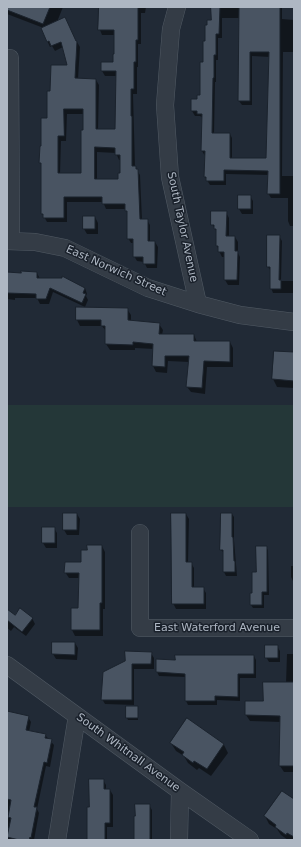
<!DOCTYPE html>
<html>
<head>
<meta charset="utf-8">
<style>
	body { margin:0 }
	#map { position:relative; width:301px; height:847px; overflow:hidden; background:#212a36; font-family:"DejaVu Sans",sans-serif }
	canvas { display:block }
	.frame { position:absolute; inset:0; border:8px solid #aeb7c3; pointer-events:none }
</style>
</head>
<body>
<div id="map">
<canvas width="301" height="847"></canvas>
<div class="frame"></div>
</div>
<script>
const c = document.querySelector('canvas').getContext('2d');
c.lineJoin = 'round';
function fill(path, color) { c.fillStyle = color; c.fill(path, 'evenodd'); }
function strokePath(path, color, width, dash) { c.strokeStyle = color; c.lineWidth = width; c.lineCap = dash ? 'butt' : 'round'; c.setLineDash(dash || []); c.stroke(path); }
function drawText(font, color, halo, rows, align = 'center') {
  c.font = font + ' "DejaVu Sans",sans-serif'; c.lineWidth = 3; c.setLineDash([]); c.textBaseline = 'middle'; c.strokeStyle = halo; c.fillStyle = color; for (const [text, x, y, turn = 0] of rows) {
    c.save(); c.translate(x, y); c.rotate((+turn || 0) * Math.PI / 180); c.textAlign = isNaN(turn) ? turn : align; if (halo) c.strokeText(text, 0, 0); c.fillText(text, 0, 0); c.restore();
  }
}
fill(new Path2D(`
	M 7,405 L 294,405 L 294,507 L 7,507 Z`), '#243738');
fill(new Path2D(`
	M 7,7 L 63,7 L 57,22 L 77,42 L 80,47 L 78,79 L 96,80 L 99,85 L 98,130 L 116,130 L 117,76 L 105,76 L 102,71 L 114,63 L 115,35 L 102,35 L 100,30 L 100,7 L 146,7 L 145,13 L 141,13 L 141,44 L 138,44 L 138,67 L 137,67 L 137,94 L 133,94 L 135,167 L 140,175 L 142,220 L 147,220 L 150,225 L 150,242 L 155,242 L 158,247 L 157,268 L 147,268 L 144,262 L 137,261 L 134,256 L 134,243 L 131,243 L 128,238 L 128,214 L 126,209 L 106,209 L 103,202 L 67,202 L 67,222 L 47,222 L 42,213 L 42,165 L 40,162 L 42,147 L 48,119 L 51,92 L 68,66 L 63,47 L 55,51 L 52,46 L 50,47 L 41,27 L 7,14 ZM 67,114 L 84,114 L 82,174 L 60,174 L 61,141 L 66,141 ZM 97,152 L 116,153 L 119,160 L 121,160 L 119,180 L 97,180 Z
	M 212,7 L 282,7 L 282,19 L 294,20 L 294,52 L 283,52 L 282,176 L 294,176 L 294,226 L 290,226 L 288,221 L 288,198 L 271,198 L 268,193 L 269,175 L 226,174 L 226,185 L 210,185 L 205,177 L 205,156 L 202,151 L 203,118 L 200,116 L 195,116 L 192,111 L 192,100 L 198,100 L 201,96 L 206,42 L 212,21 ZM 222,18 L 240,18 L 239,101 L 242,105 L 252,105 L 252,56 L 270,57 L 267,159 L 232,159 L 232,138 L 230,134 L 214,134 L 215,82 L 216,82 L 216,60 L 218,60 L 218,38 L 222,38 Z
	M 250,196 L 253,201 L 253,214 L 242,214 L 239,209 Z
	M 226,212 L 229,218 L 229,237 L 235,237 L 238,242 L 238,253 L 240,257 L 239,285 L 228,285 L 225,280 L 225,257 L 222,257 L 219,251 L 217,246 L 217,232 L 212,224 Z
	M 84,217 L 95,217 L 98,223 L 98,234 L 87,234 L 84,229 Z
	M 279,236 L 282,241 L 281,281 L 294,281 L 294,293 L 273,293 L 271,288 L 271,271 L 268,267 Z
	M 7,273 L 37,273 L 40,279 L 85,288 L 87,294 L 86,296 L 88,300 L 85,307 L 53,292 L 49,304 L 40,304 L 37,298 L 15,298 L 15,300 L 7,299 Z
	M 127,309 L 131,315 L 131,321 L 159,324 L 163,330 L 162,335 L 194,335 L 197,342 L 230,342 L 233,348 L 233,367 L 207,367 L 205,394 L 191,392 L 187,387 L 189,362 L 168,361 L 167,373 L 156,372 L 153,366 L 154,349 L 135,348 L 135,350 L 110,350 L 106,344 L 106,331 L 102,326 L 80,326 L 77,320 Z
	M 294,353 L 294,388 L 277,387 L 273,379 Z
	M 77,514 L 80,519 L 79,535 L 67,535 L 64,530 Z
	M 186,514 L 189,519 L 188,563 L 191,563 L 194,568 L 194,588 L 203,588 L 206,593 L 206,609 L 176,609 L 173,603 Z
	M 232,514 L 234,517 L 234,540 L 237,576 L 226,576 L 224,572 L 224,553 L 221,550 Z
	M 54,528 L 57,533 L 57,548 L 46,548 L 43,543 Z
	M 102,546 L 105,552 L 105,609 L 103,609 L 103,636 L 75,636 L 72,630 L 79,609 L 80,578 L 69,578 L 65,572 L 82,563 L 88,551 Z
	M 266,547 L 268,550 L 269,595 L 264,595 L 264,608 L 253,608 L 251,605 L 257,573 Z
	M 291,566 L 294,566 L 294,583 L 291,577 Z
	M 7,610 L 16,617 L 32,618 L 35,624 L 26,636 L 14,627 L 11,631 L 7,628 Z
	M 53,643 L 75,643 L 78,648 L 77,660 L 56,659 L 53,654 Z
	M 277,646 L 280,651 L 280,662 L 269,662 L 266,657 Z
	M 151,653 L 154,658 L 154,669 L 134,669 L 134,705 L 105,704 L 102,699 L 104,673 Z
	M 287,654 L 294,654 L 294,772 L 284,772 L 280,766 L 281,722 L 250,721 L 246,715 L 264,702 L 286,683 Z
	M 254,656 L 256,660 L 256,678 L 240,678 L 240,701 L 217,700 L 217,705 L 188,705 L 186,701 L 186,677 L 159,676 L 157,672 L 157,660 L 176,661 Z
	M 137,707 L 138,710 L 138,720 L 128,720 L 127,718 Z
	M 7,711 L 28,717 L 31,722 L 29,732 L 45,735 L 54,745 L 50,767 L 46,766 L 37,809 L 39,813 L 34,840 L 9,840 L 7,837 L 9,828 L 7,828 Z
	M 188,720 L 224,745 L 228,753 L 211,776 L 199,768 L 197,770 L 188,763 L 184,756 L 176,751 L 171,743 Z
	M 103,780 L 106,785 L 106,790 L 110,790 L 113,795 L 113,827 L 107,827 L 107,840 L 88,840 L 90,808 Z
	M 294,801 L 294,840 L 288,840 L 281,835 L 277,829 L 269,824 L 265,816 Z
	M 149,805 L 152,810 L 152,840 L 135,840 Z`), '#0007');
const building = new Path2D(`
	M 7,7 L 50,7 L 43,24 L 7,10 Z
	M 99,7 L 138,7 L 138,40 L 136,40 L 136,62 L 134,62 L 134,89 L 131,89 L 131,116 L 132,116 L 132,166 L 136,166 L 136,169 L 138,169 L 140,219 L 148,219 L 148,241 L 155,241 L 155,264 L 143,264 L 143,257 L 133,257 L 133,239 L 127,239 L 127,211 L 125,211 L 125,204 L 102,204 L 102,197 L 64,197 L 64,218 L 43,218 L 43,214 L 41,214 L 41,163 L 39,163 L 40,146 L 41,146 L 41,118 L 47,118 L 47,91 L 50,91 L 51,65 L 67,65 L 61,42 L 51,46 L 49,41 L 47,42 L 41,28 L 65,17 L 76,41 L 77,41 L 75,78 L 96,79 L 96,129 L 115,129 L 116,71 L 101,71 L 101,62 L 113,62 L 113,54 L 114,54 L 114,30 L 98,30 ZM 64,109 L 83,109 L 83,130 L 81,130 L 81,173 L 58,173 L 58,136 L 64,136 ZM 95,147 L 115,148 L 115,155 L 120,155 L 120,173 L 118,173 L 118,179 L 95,179 Z
	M 211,7 L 220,7 L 219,34 L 216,34 L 216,55 L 214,55 L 214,78 L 213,78 L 212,133 L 230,133 L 230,158 L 266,158 L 269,52 L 250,52 L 250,101 L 238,101 L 239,7 L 280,7 L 280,194 L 267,194 L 268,171 L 224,170 L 224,181 L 206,181 L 206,177 L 204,177 L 205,151 L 201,151 L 202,114 L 197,114 L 197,111 L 191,111 L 191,99 L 197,99 L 197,95 L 200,95 L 200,62 L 203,62 L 203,41 L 205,41 L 205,25 L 207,25 L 207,20 L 211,20 Z
	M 238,195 L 251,195 L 251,209 L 238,209 Z
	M 211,211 L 227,211 L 226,236 L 235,236 L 235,251 L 238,251 L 237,280 L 224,280 L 224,252 L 218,252 L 218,246 L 216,246 L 216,229 L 214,229 L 214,225 L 211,225 Z
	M 83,216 L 95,216 L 95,229 L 83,229 Z
	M 267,235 L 280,235 L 279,280 L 281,280 L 281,289 L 270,289 L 270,267 L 267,267 Z
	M 21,271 L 37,272 L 37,278 L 62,278 L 62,276 L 85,288 L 83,293 L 86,294 L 82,303 L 50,288 L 46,299 L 36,299 L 36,294 L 7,293 L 7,272 L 21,273 Z
	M 76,307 L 128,308 L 128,320 L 160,323 L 159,334 L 194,334 L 194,341 L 230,341 L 230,362 L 204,361 L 202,388 L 186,387 L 189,356 L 165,356 L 165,367 L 152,366 L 153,344 L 133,342 L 133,345 L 105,344 L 105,326 L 101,326 L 101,320 L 76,320 Z
	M 274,351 L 294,352 L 294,381 L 272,379 Z
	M 63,513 L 77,513 L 77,530 L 63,530 Z
	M 171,513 L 186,513 L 186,562 L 192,562 L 192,587 L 204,587 L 204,604 L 172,604 Z
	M 221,513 L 232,513 L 232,537 L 233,537 L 234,561 L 235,561 L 235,572 L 223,572 L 223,550 L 220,550 Z
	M 42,527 L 55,527 L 55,543 L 42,543 Z
	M 87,545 L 102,545 L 102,603 L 100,603 L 100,630 L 71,630 L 71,608 L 78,608 L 79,573 L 64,573 L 65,562 L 81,562 L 81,550 L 87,550 Z
	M 256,546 L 267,546 L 267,592 L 262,592 L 262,605 L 250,605 L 250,593 L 252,593 L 252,572 L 256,572 Z
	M 20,608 L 33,618 L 22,632 L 7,620 L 7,609 L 15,615 Z
	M 52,642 L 75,642 L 75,655 L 52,654 Z
	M 265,645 L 278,645 L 278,658 L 265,658 Z
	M 125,651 L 152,652 L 151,664 L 132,664 L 132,700 L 101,700 L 103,672 L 125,661 Z
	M 175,655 L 254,655 L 254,674 L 238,674 L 238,697 L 215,696 L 215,701 L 185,701 L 185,674 L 156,672 L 156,659 L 175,660 Z
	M 263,682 L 294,682 L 294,766 L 279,766 L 280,716 L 245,715 L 245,701 L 263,701 Z
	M 126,706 L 138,706 L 138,718 L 126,718 Z
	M 7,711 L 29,716 L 26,730 L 46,734 L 45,738 L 52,739 L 47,763 L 44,762 L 34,807 L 37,807 L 31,838 L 30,837 L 29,840 L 19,840 L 7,837 L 11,818 L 8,817 L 11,800 L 7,799 Z
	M 187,718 L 224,744 L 207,769 L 194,761 L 193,763 L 182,755 L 184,752 L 170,743 Z
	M 89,779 L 104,779 L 104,789 L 110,789 L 110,823 L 105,823 L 105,840 L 87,840 L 87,807 L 89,807 Z
	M 282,791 L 294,799 L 294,837 L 287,833 L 286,835 L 275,827 L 276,825 L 264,816 Z
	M 135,804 L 150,804 L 150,840 L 134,840 L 134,816 L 135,816 Z`);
fill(building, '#495462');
strokePath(building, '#1b232d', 1);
const minor = new Path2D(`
	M 177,7 L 171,29 L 165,105 L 170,177 L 198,304
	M 7,58 L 10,58 L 11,241
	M 7,241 L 35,242 L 65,248 L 148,288 L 198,304 L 240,315 L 294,322
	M 140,533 L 140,628 L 294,628
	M 7,665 L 180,791 L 250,840
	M 57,840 L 77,716
	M 179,840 L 180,791`);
strokePath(minor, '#515a64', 18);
strokePath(minor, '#343c46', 17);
drawText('11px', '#aeb7c3', '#1a212b', [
	["South Taylor Avenue",182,227,78],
	["East Norwich Street",116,271,24],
	["East Waterford Avenue",217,628],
	["South Whitnall Avenue",128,753,36]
]);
</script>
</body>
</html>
